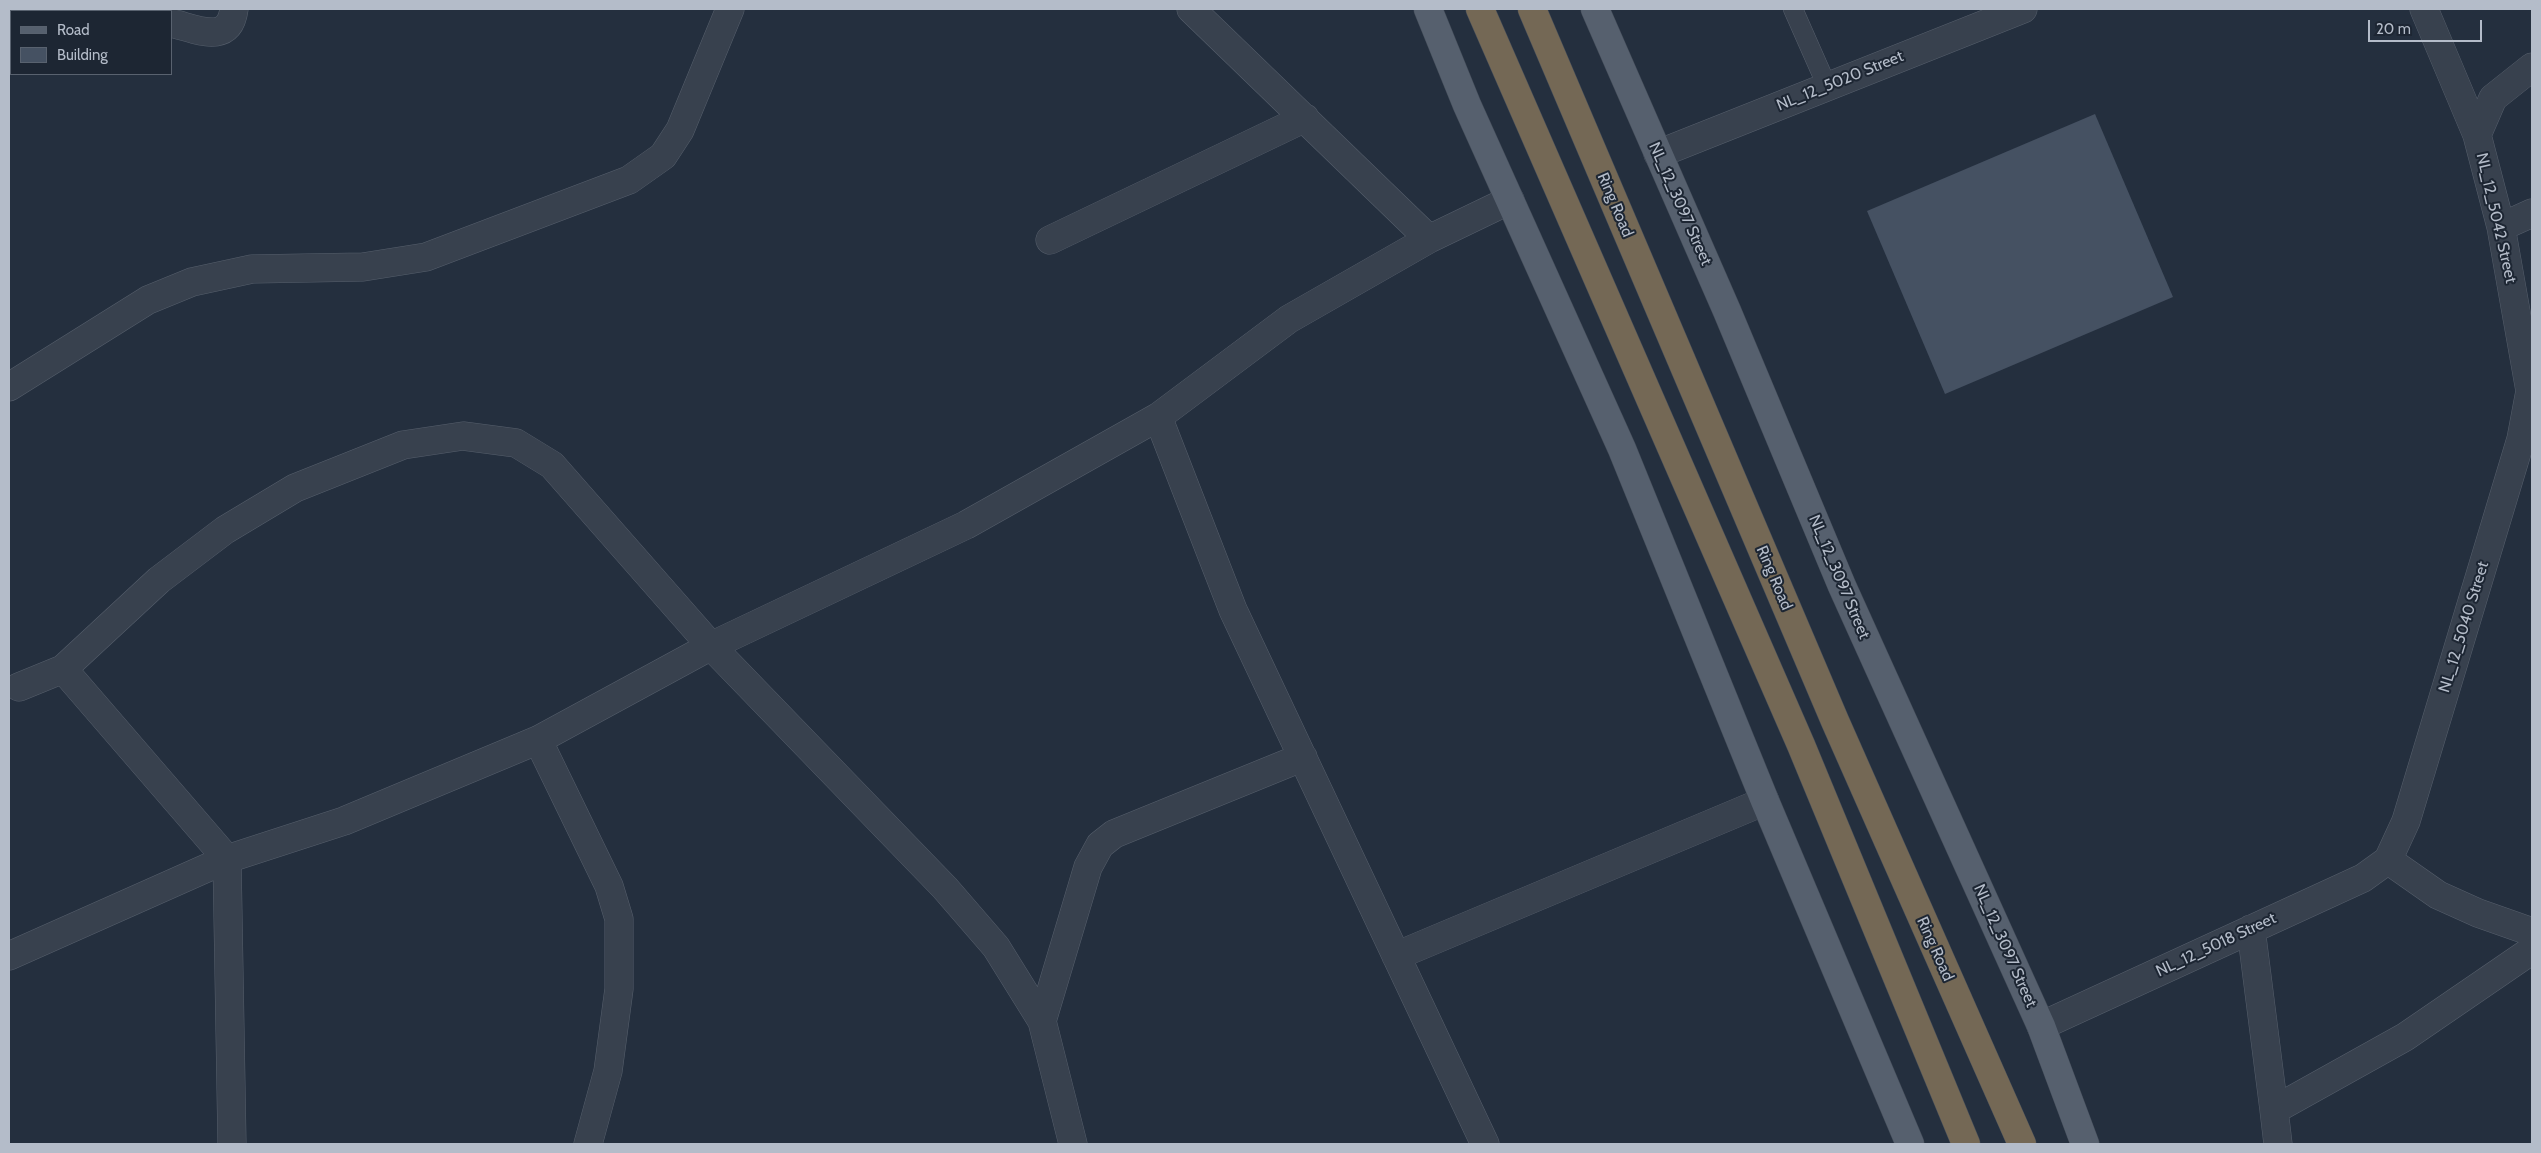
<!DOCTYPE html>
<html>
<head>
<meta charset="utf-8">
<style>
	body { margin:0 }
	#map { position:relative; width:2541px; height:1153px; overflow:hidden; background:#242f3e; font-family:Cabin,sans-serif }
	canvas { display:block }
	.frame { position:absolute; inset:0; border:10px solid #b4bcc9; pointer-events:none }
	.legend { position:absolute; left:10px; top:10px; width:162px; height:65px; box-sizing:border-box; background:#1d2633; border:1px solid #59626f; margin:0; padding:6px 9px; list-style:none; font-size:15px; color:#b4bcc9 }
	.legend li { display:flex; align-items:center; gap:10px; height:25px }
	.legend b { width:25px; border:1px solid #59626f }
	.scale { position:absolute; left:2368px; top:20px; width:114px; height:22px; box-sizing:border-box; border:2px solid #b4bcc9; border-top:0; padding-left:6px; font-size:15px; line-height:18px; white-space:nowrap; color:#b4bcc9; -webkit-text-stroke:4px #1d2633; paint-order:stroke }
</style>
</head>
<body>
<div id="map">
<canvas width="2541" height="1153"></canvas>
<div class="frame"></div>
<ul class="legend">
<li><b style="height:6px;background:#56606e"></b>Road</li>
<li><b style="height:14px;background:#455162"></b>Building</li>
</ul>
<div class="scale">20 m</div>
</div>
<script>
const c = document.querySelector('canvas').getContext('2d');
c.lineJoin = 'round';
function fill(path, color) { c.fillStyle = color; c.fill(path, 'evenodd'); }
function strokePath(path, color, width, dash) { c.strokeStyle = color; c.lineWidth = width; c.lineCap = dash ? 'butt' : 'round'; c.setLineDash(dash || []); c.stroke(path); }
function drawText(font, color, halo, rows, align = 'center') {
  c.font = font + ' Cabin,sans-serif'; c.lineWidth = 4; c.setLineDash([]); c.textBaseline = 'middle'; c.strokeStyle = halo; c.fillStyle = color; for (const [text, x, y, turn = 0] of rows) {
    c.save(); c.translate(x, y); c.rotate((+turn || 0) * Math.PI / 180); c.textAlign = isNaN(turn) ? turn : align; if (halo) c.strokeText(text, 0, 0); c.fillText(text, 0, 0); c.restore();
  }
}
fill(new Path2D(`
	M 2095,114 L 2173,297 L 1945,394 L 1867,211 Z`), '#455162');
const lane = new Path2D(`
	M 1793,9 L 1827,86`);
const street = new Path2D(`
	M 108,9 L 119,11
	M 1191,9 L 1429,239
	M 2424,9 L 2477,135
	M 171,23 C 197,29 229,46 234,9
	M 1658,154 L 2023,9
	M 2501,227 L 2532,213
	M 1050,240 L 1305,118
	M 9,387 L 148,300 L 192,282 L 252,269 L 363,267 L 426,257 L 629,180 L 663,156 L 680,130 L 730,9
	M 1158,417 L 1233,610 L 1485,1144
	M 63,669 L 227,859 L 232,1144
	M 19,687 L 63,669 L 159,580 L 225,530 L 295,488 L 403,445 L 463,436 L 516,443 L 552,465 L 711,646 L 945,888 L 996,947 L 1042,1021 L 1073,1144
	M 538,740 L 609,886 L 619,919 L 619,989 L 608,1071 L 588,1144
	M 2388,860 L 2438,895 L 2478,913 L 2532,932
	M 2251,929 L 2274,1110
	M 9,956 L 227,859 L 344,821 L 538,740 L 711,646 L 966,525 L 1158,417 L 1289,319 L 1429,239 L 1510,200
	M 1396,956 L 1765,801
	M 1042,1021 L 1088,867 L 1100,845 L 1114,834 L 1303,757
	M 2041,1026 L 2363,878 L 2388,860 L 2406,821 L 2521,439 L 2530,391 L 2501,227 L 2477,135 L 2493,98 L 2532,67
	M 2278,1144 L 2274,1110 L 2405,1037 L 2532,950`);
const primary = new Path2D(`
	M 1428,9 L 1467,105 L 1622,449 L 1765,801 L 1910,1144
	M 1595,9 L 1727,311 L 1842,586 L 2041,1026 L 2085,1144`);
const highway = new Path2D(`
	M 1480,9 L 1801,745 L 1966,1144
	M 1532,9 L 1835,721 L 2022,1144`);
strokePath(lane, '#565f6c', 20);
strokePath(street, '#565f6c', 29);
strokePath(primary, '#414a57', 29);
strokePath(highway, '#434c59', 29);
strokePath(lane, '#38414e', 19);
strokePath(street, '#38414e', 28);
strokePath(primary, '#56606e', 28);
strokePath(highway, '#746855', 28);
drawText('16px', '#b4bcc9', '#1d2633', [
	["NL_12_5020 Street",1840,81,-22],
	["NL_12_3097 Street",1680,204,66],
	["Ring Road",1615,205,67],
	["NL_12_5042 Street",2496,218,77],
	["NL_12_3097 Street",1839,577,67],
	["Ring Road",1774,578,67],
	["NL_12_5040 Street",2464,627,-73],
	["NL_12_5018 Street",2216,945,-25],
	["NL_12_3097 Street",2005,946,66],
	["Ring Road",1935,949,66]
]);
</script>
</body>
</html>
